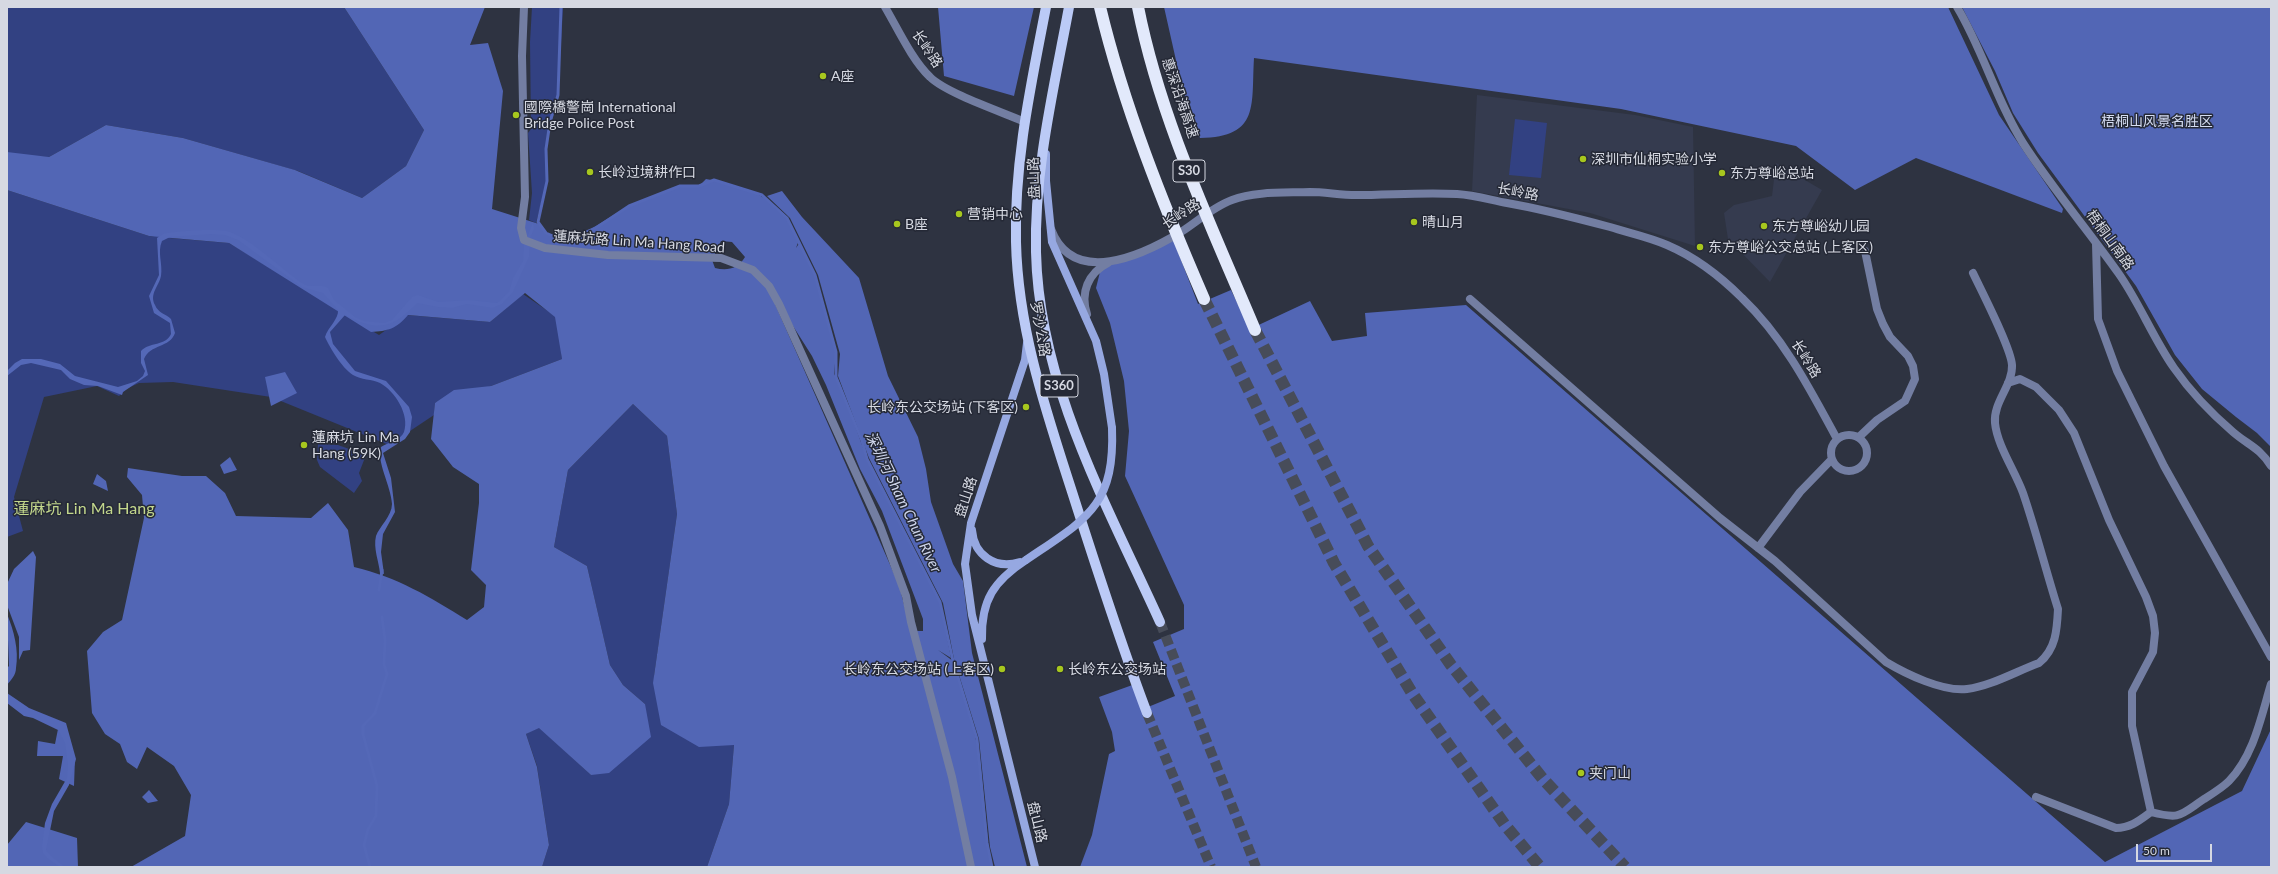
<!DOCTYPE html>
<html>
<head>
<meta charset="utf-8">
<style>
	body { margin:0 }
	#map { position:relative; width:2278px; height:874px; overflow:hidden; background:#2e3341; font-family:Lato,sans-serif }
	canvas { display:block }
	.frame { position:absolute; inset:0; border:8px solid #d6d9e2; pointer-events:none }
	.scale { position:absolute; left:2136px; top:844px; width:76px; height:18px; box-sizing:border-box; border:2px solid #d6d9e2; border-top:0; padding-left:5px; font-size:12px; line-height:14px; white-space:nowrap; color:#d6d9e2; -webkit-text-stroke:3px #252936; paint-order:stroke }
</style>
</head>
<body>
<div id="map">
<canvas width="2278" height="874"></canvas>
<div class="frame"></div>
<div class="scale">50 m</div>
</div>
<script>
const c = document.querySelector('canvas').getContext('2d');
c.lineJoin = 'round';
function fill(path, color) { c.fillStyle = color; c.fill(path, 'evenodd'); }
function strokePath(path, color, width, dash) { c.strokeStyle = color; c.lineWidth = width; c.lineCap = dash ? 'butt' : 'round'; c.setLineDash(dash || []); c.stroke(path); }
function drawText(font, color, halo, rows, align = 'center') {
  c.font = font + ' Lato,"Noto Sans SC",sans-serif'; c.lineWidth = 3; c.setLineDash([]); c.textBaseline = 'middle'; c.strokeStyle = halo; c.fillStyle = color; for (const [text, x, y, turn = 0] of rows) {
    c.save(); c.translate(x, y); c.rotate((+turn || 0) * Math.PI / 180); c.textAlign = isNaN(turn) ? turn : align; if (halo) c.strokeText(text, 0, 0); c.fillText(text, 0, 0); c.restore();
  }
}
fill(new Path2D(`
	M 1477,95 L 1635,115 L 1693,127 L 1695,246 L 1590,213 L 1472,191 Z
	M 1776,163 L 1822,190 L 1770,282 L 1728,239 L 1724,213 L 1734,205 L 1772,196 Z`), '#353b4f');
fill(new Path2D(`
	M 7,7 L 344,7 L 424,130 L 406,166 L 362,198 L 298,171 L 183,138 L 106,125 L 49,157 L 10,156 L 7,152 Z
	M 532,7 L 563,7 L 563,9 L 558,95 L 546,147 L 547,181 L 536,223 L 529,220 L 532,193 L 528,133 L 531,129 L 530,42 Z
	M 1515,119 L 1547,123 L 1541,178 L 1509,175 Z
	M 7,190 L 149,236 C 158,237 158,234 166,233 C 181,231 206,229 221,230 C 246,232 281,269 302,283 C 310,289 320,283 328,288 L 334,300 L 355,317 L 364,321 L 384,323 L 392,320 L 412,297 L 418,295 L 438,302 L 469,300 L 497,302 L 509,292 L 513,278 L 523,261 L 524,245 L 530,248 L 529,257 L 513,292 L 497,306 L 492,308 L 467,304 L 452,308 L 438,307 L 420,302 L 387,326 L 378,327 L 359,323 L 379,335 L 407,315 L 490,322 L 523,294 L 558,318 L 562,359 L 491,386 L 435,403 L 434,415 L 389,445 L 271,397 L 173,382 L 139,383 L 126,389 L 119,396 L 97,386 L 44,397 L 14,497 L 23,531 L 7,537 ZM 211,234 L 225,235 L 238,240 L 302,287 L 323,293 L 338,309 L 229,243 L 170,238 Z
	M 633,404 L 667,436 L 677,514 L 654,676 L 734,745 L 729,804 L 707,867 L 542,867 L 549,845 L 537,766 L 526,734 L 539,727 L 591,775 L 645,704 L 623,685 L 610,665 L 587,566 L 554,547 L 568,470 Z
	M 318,444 L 338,445 L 366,455 L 359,473 L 362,481 L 354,493 L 320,467 L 317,460 Z`), '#324182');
fill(new Path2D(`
	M 344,7 L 485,7 L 470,45 L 488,43 L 503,91 L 492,209 L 539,224 L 546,233 L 557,240 L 586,232 L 625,208 L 680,186 L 699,186 L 706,179 C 734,184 770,193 787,219 C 792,225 795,233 799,240 L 796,248 L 800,242 L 814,273 L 836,352 L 834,374 L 840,384 L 867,459 L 940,602 L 951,658 L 938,650 L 953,661 L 971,717 L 980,759 L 989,852 L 992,867 L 707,867 L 729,804 L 734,745 L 699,747 L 661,725 L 653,683 L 677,514 L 667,436 L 633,404 L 568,470 L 554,547 L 587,566 L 610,665 L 623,685 L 645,704 L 651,737 L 609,773 L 591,775 L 539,728 L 526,734 L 537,767 L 549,845 L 542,867 L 131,867 L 185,836 L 191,795 L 174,766 L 147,747 L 137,769 L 127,762 L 120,744 L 105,734 L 92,713 L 87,651 L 103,632 L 122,620 L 144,518 L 142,495 L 127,477 L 128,468 L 182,476 L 206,476 L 225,493 L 236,516 L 311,518 L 328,503 L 348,530 L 354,567 C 397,577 430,597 467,620 L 484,607 L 486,585 L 471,570 L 479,503 L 479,484 L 453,467 L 431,439 L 435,403 L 454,390 L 491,386 L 562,359 L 555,317 L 525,293 L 490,322 L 408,315 C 396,329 388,331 371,332 L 229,243 L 149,236 L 7,190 L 7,152 L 49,157 L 106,125 L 183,138 L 295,170 L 362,198 L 406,166 L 424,130 ZM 721,241 L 732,242 L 745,257 C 738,269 727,271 715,268 L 712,260 ZM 775,304 L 779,304 L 812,356 L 826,385 L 860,469 L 882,511 L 923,619 L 923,631 L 916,631 L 909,624 L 899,585 Z
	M 938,7 L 1034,7 L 1014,96 L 944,76 Z
	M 1164,7 L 1948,7 L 1999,115 L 2063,209 L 2062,213 L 1916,158 L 1855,190 L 1796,146 L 1621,109 L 1254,58 C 1251,104 1261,137 1200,138 L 1182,87 Z
	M 1962,7 L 2271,7 L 2271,447 L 2257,433 L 2236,417 L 2202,389 L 2175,355 L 2136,286 L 2038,153 L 2013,113 L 1995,71 Z
	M 782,191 L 802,217 L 859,278 L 888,376 L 918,437 L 926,469 L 931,502 L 953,564 L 963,581 L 972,653 L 1027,867 L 995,867 L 990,847 L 979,739 L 954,659 L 943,603 L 869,458 L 838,376 L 840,354 L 818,275 L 790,218 L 767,196 Z
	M 1173,239 L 1198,304 L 1231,290 L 1250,329 L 1310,301 L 1332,341 L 1367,336 L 1365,313 L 1466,305 L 2105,862 L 2242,791 L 2271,729 L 2271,867 L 1080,867 L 1092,835 L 1109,754 L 1115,751 L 1112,732 L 1099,697 L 1138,683 L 1148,707 L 1175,696 L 1153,642 L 1184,629 L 1184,605 L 1125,476 L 1129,431 L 1124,381 L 1110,323 L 1096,288 L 1100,272 L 1109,265 Z
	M 285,372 L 297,393 L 271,406 L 265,377 Z
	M 230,457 L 237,470 L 224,474 L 220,465 Z
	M 97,474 L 106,481 L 108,491 L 93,484 Z
	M 58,729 L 75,758 L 74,786 L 59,779 L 63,756 L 37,756 L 38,741 L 55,744 Z
	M 149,790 L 158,801 L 148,803 L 142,797 Z
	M 26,822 L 77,838 L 78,867 L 7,867 L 7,845 Z`), '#5266b5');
fill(new Path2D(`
	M 533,222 L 534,229 L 530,238 L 529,257 L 513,292 L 502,304 L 492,308 L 467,304 L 452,308 L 438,307 L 417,303 C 393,329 377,332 345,315 L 330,332 L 333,344 L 355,371 L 386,381 L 409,407 L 412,417 L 410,432 L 405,439 L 383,453 L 391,478 L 395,512 L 383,534 L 381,552 L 384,574 L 380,573 C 379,562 373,548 376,536 C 379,527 392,516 392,504 C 391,486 376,461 381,447 C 387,443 401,440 404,432 C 410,415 395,391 380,383 C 372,379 361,380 353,375 C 342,368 330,348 325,337 C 328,327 339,319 338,310 L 323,293 L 302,287 L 238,240 L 225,235 L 211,234 L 170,237 L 162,241 C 157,252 163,264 161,276 C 159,286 149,294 155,305 C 158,313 166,314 171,319 L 175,333 C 170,348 150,344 144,359 L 148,375 L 123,392 L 122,395 L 98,386 L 84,385 L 70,379 L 61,370 L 31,363 L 21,365 L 7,376 L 7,371 L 15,363 L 22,359 L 41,359 L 60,364 L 75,376 L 118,387 L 137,381 L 143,376 L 145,371 L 141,363 L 141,351 C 149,342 166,346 171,334 L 170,323 L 154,313 L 149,296 L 159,275 L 157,238 L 163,234 C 175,231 219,228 230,232 C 253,240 281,269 302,283 C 310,289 320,283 328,288 L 334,300 L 355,317 L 364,321 L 384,323 L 392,320 L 412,297 L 418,295 L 438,302 L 469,300 L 497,303 L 509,292 L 513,278 L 523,261 L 524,245 Z
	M 33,551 L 36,557 L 30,650 L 23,651 L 19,660 L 19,637 L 7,605 L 7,584 L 14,569 Z
	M 7,614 C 14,631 19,650 16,668 C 16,675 11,680 7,685 L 7,668 L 9,666 Z
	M 7,693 L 29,708 L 66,723 L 76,759 L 69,785 L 54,811 L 46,850 L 51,856 L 65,867 L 60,867 L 47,858 L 43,853 L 42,846 L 45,823 L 52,804 L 67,778 L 68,765 L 65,743 L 58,730 L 33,718 L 24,716 L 7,703 Z`), '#5468b7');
strokePath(new Path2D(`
	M 561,7 L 558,95 L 550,122 L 546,149 L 547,181 L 538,222 L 546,233 L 555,237 L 575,237 L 596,228 L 629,206 L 680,186 L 699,186 L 714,180 L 762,195 L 787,218 L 815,275 L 836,352 L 836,377 L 862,441 L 867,459 L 940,602 L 953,661 L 977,739 L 987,843 L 992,867
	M 379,590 L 382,570
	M 370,867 L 364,845 L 368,829 L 376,816 L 377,786 L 363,734 L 363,726 L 375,713 L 387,674 L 384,664 L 385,640 L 382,617`), '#5468b7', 3);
strokePath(new Path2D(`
	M 1160,622 L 1256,867
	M 1147,713 L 1211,867`), '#474c59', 10, [10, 5]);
strokePath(new Path2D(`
	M 1204,299 L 1334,563 L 1412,693 L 1505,825 L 1540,867
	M 1255,330 L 1368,546 L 1451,665 L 1543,779 L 1625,867`), '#474c59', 12, [12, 6]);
strokePath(new Path2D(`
	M 524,7 L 522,56 L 525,197 L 521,228 L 524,240 L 545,248 L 608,255 L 721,258 L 753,270 L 769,286 L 779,304 L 880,526 L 906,596 L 911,622 L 952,777 L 971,867
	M 885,7 C 898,29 912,60 930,77 C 946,93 1002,112 1025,122
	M 1957,7 C 1983,50 1996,100 2023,143 C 2052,188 2088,230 2119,274 C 2140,304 2153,338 2174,368 C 2190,391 2212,414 2233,432 C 2248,445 2260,448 2271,466
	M 1051,229 C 1073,288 1143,255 1181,232 C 1198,221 1213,207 1232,200 C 1255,191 1285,193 1310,192 C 1325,192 1340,195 1356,195 C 1389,195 1424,192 1457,194 C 1474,195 1491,200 1507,203 C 1542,209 1576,218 1610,227 C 1629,233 1649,237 1667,245 C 1695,257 1721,277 1742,298 C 1784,338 1810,389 1837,439
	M 2096,244 L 2098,319 L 2117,371 L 2164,466 L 2271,657
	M 1470,299 L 1720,518 L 1775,561 L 1886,662 C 1906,674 1943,692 1967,689 C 1991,686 2017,671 2039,663 C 2056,649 2057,630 2058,609 C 2046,571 2036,531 2023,493 C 2015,471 1997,445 1995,423 C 1993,402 2013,385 2012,365 C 2011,348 1982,292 1973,273
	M 1087,314 C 1080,293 1088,273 1108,263
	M 2008,383 L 2020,379 L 2036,387 L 2059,410 L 2074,433 L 2109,520 L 2146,597 L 2153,616 L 2155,633 L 2153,652 L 2132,692 L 2132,726 L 2151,812 C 2181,820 2180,815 2204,799 C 2212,794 2222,788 2229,781 C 2254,755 2261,717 2271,684
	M1831 453a18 18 0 1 1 36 0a18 18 0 1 1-36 0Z
	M 1859,437 L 1877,420 L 1905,401 L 1915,379 L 1913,366 L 1908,356 L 1890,337 L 1883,324 L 1877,309 L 1865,251
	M 1758,548 L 1800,492 L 1832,459
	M 2036,797 L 2116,828 C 2131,828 2140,820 2151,812`), '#737ea2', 8);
strokePath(new Path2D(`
	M 1046,154 L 1046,181 L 1052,242 L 1096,341 L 1104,374 L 1112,428
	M 1027,343 L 1025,360 L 971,523 L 965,564 L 972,615 L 1035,867
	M 972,530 C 974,555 995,570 1020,562
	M 982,639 C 981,600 994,581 1026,560`), '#96a8e1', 8);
strokePath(new Path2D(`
	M 1046,7 C 1031,85 1014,162 1016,242 C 1018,331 1047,414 1074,498 C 1097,570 1120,642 1147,713
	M 1069,7 C 1054,88 1034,170 1036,252 C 1039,385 1107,505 1160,622`), '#bbcaf6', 10);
strokePath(new Path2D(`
	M 1026,560 C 1086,519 1115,507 1112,428`), '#96a8e1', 8);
strokePath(new Path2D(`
	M 1100,7 C 1124,107 1163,204 1204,299
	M 1138,7 C 1160,119 1211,225 1255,330`), '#e2e9fb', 12);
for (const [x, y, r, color] of [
	[823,76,4,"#a7c71e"],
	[516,115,4,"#a7c71e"],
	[1583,159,4,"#a7c71e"],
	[590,172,4,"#a7c71e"],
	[1722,173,4,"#a7c71e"],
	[959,214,4,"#a7c71e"],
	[1414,222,4,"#a7c71e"],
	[897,224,4,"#a7c71e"],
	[1764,226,4,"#a7c71e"],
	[1700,247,4,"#a7c71e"],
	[1026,407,4,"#a7c71e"],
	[304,445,4,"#a7c71e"],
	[1002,669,4,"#a7c71e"],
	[1060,669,4,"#a7c71e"],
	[1581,773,4,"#a7c71e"]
]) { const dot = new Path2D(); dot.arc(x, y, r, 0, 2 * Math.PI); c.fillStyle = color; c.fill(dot); strokePath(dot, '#252936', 1.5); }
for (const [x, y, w] of [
	[1189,171,32],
	[1059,386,38]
]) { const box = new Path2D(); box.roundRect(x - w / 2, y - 11, w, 22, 3); c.fillStyle = '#252936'; c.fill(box); strokePath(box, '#d6d9e2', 1); }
drawText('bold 13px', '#d6d9e2', null, [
	["S30",1189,171],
	["S360",1059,386]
]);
drawText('14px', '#d6d9e2', '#252936', [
	["长岭路",927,49,56],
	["惠深沿海高速",1180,98,71],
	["盘山路",1034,178,-92],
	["长岭路",1518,192,10],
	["长岭路",1181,214,-33],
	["梧桐山南路",2110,240,54],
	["蓮麻坑路 Lin Ma Hang Road",639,242,4],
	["罗沙公路",1040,329,80],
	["长岭路",1806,359,58],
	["盘山路",966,497,-72],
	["盘山路",1037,822,76]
]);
drawText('14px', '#d6d9e2', '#252936', [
	["A座",831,76],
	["國際橋警崗 International",524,107],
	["Bridge Police Post",524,123],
	["深圳市仙桐实验小学",1591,159],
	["长岭过境耕作口",598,172],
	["东方尊峪总站",1730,173],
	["营销中心",967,214],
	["晴山月",1422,222],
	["B座",905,224],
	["东方尊峪幼儿园",1772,226],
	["东方尊峪公交总站 (上客区)",1708,247],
	["长岭东公交场站 (下客区)",1018,407,"right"],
	["蓮麻坑 Lin Ma",312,437],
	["Hang (59K)",312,453],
	["长岭东公交场站 (上客区)",994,669,"right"],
	["长岭东公交场站",1068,669],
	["夹门山",1589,773]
], 'left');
drawText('14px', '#d5ddf3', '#252936', [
	["梧桐山风景名胜区",2157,121]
]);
drawText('italic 15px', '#ced5eb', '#252936', [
	["深圳河 Sham Chun River",903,502,64]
]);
drawText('16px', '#c3d78c', '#252936', [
	["蓮麻坑 Lin Ma Hang",84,509]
]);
</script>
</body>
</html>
